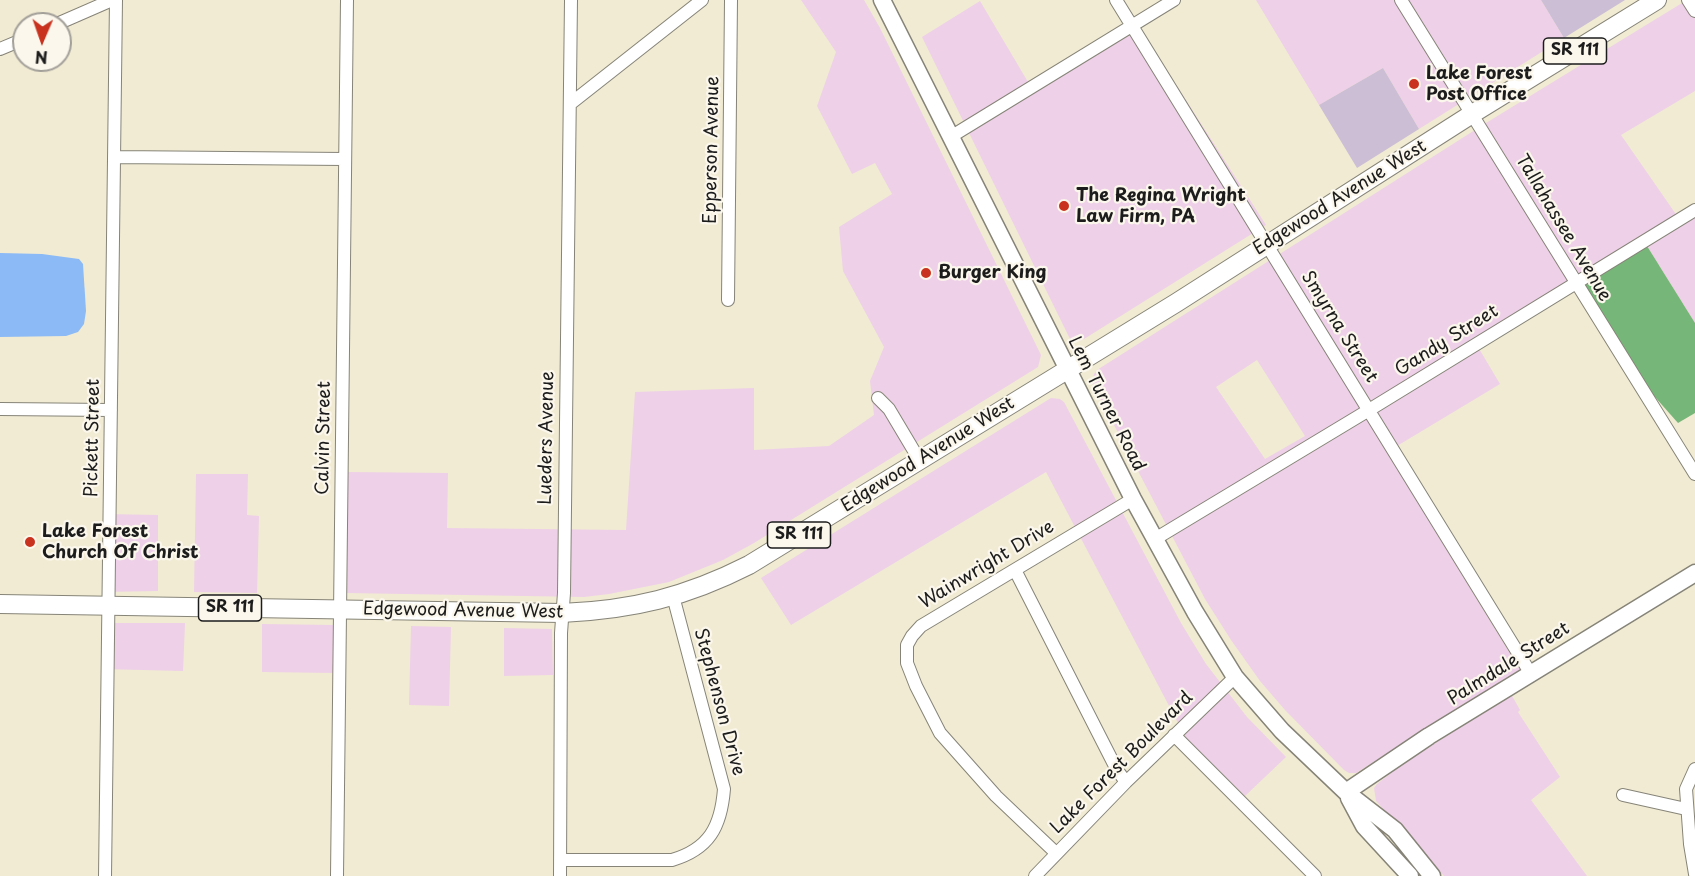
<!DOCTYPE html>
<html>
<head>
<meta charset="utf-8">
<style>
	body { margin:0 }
	#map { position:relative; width:1695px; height:876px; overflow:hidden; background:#f1ebd3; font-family:"Playpen Sans",sans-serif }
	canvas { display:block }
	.north { position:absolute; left:12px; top:12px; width:60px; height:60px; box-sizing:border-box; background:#fbf7ec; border:2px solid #a29f99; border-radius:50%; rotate:182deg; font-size:16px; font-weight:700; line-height:24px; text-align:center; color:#1c1c1c }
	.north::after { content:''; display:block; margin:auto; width:21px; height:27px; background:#c8321e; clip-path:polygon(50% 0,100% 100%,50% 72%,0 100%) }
</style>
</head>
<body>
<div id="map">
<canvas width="1695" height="876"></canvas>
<div class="north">N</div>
</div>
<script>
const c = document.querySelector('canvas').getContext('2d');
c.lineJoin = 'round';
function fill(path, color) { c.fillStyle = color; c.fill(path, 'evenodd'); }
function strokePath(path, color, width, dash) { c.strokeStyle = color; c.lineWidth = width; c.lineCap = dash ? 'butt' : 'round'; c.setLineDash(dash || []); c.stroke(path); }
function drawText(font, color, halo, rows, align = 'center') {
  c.font = font + ' "Playpen Sans",sans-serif'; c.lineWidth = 4.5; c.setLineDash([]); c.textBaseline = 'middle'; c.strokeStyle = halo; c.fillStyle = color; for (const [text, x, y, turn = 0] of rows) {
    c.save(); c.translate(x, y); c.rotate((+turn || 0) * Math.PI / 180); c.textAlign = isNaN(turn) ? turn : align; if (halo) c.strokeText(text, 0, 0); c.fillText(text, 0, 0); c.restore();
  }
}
fill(new Path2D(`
	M 801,0 L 864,0 L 880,28 L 1041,355 L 1038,367 L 754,543 L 723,560 L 669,582 L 609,594 L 584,597 L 346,593 L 346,472 L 448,473 L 447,528 L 626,530 L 635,392 L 754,388 L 754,450 L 829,446 L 874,415 L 870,381 L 884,347 L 843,271 L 839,227 L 892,194 L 875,163 L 852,174 L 817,106 L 836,52 Z
	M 1256,0 L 1541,0 L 1564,38 L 1419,129 L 1383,68 L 1319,105 Z
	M 1687,0 L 1695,0 L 1695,91 L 1621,135 L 1682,223 L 1695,216 L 1695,323 L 1647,246 L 1478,347 L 1500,384 L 1387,452 L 1522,673 L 1428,728 L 1356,773 L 1349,773 L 1344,770 L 1285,710 L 1260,681 L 1231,640 L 1205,599 L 1092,383 L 1094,374 L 1097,370 L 1486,123 ZM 1257,360 L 1305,436 L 1265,459 L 1216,387 Z
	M 980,1 L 1028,82 L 1134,19 L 1266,225 L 1084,339 L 1079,341 L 1070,339 L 922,37 Z
	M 1051,398 L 1060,399 L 1064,402 L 1181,623 L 1206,664 L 1247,717 L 1286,757 L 1245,796 L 1187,740 L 1046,472 L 791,625 L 761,578 Z
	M 196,474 L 248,474 L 247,515 L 259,516 L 257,593 L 194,592 Z
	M 105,514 L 158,515 L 158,591 L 103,592 Z
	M 101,623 L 185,623 L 183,671 L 101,669 Z
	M 262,624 L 333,625 L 335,673 L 262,672 Z
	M 411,626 L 451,627 L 449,706 L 409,705 Z
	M 504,628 L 552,629 L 553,675 L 504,676 Z
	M 1511,694 L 1520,710 L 1518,712 L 1560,777 L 1531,800 L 1587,876 L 1444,876 L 1376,801 L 1374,788 L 1377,784 L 1400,766 Z`), '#eed0e8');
fill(new Path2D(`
	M 1541,0 L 1625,0 L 1564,38 Z
	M 1383,68 L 1419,129 L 1357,168 L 1319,105 Z`), '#ccbed4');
fill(new Path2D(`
	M 1647,246 L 1695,323 L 1695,413 L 1678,423 L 1647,388 L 1582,286 Z`), '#76b678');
fill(new Path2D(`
	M 0,253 L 42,254 L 79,259 L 83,264 L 86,311 L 84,324 L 78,332 L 66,336 L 0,337 Z`), '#8bbaf6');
const street = new Path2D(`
	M 1116,0 L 1531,674
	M 1401,0 L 1695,474
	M 1688,0 L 1695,11
	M 57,24 L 112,0
	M 0,49 L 24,39
	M 570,104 L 702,0
	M 952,136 L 1174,0
	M 115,157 L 345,159
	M 728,300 L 731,0
	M 878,398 L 889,409 L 920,461
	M 0,409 L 111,410
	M 1155,539 L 1369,410 L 1695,210
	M 1015,570 L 1117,770 L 1126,782
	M 1174,735 L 1315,876
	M 1695,769 L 1686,789 L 1690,844 L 1695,874
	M 1623,795 L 1686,809
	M 1056,853 L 996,796 L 940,733 L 916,686 L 907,663 L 907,645 L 912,636 L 921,626 L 1133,499
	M 560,860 L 672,860 C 709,849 721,827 724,789 L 673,596
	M 105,876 L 116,0
	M 337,876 L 347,0
	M 560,876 L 561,633 L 564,593 L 571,0
	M 1035,876 L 1126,782 L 1235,677`);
const secondary = new Path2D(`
	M 882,0 L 1133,499 L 1195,612 L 1235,677 L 1282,731 L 1346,792 L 1395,830 L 1432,876
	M 1346,792 L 1429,736 L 1695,573
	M 1349,798 L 1364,826 L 1410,876`);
const primary = new Path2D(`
	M 0,604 L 562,613 C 632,610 686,597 749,565 L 1176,303 L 1472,114 L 1657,0`);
strokePath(street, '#868478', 14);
strokePath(secondary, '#868478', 19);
strokePath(primary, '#868478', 20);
strokePath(street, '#fff', 12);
strokePath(secondary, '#fff', 16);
strokePath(primary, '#fff', 18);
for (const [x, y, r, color] of [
	[1414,84,6,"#c8321e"],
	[1064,206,6,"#c8321e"],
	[926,273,6,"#c8321e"],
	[30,542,6,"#c8321e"]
]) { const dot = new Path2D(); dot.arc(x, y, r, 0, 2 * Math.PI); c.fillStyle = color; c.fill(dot); strokePath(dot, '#fbf7ec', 2); }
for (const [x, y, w] of [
	[1575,51,63],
	[799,535,63],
	[230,608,63]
]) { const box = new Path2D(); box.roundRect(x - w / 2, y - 13, w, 26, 4.5); c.fillStyle = '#fbf7ec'; c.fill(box); strokePath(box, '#1c1c1c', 1.5); }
drawText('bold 16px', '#1c1c1c', null, [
	["SR 111",1575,51],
	["SR 111",799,535],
	["SR 111",230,608]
]);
drawText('bold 18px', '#1c1c1c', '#fbf7ec', [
	["Lake Forest",1426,74],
	["Post Office",1426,95],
	["The Regina Wright",1076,196],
	["Law Firm, PA",1076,217],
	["Burger King",938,273],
	["Lake Forest",42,532],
	["Church Of Christ",42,553]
], 'left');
drawText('18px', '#1c1c1c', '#fbf7ec', [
	["Epperson Avenue",712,150,-89],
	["Edgewood Avenue West",1340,198,-32],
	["Tallahassee Avenue",1563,228,59],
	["Smyrna Street",1339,327,58],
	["Gandy Street",1447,341,-32],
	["Lem Turner Road",1106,404,63],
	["Pickett Street",93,438,-89],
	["Calvin Street",324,438,-89],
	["Lueders Avenue",547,438,-89],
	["Edgewood Avenue West",928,455,-32],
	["Wainwright Drive",987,565,-31],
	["Edgewood Avenue West",463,611,1],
	["Palmdale Street",1509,664,-32],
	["Stephenson Drive",719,702,75],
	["Lake Forest Boulevard",1122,763,-45]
]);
</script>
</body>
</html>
